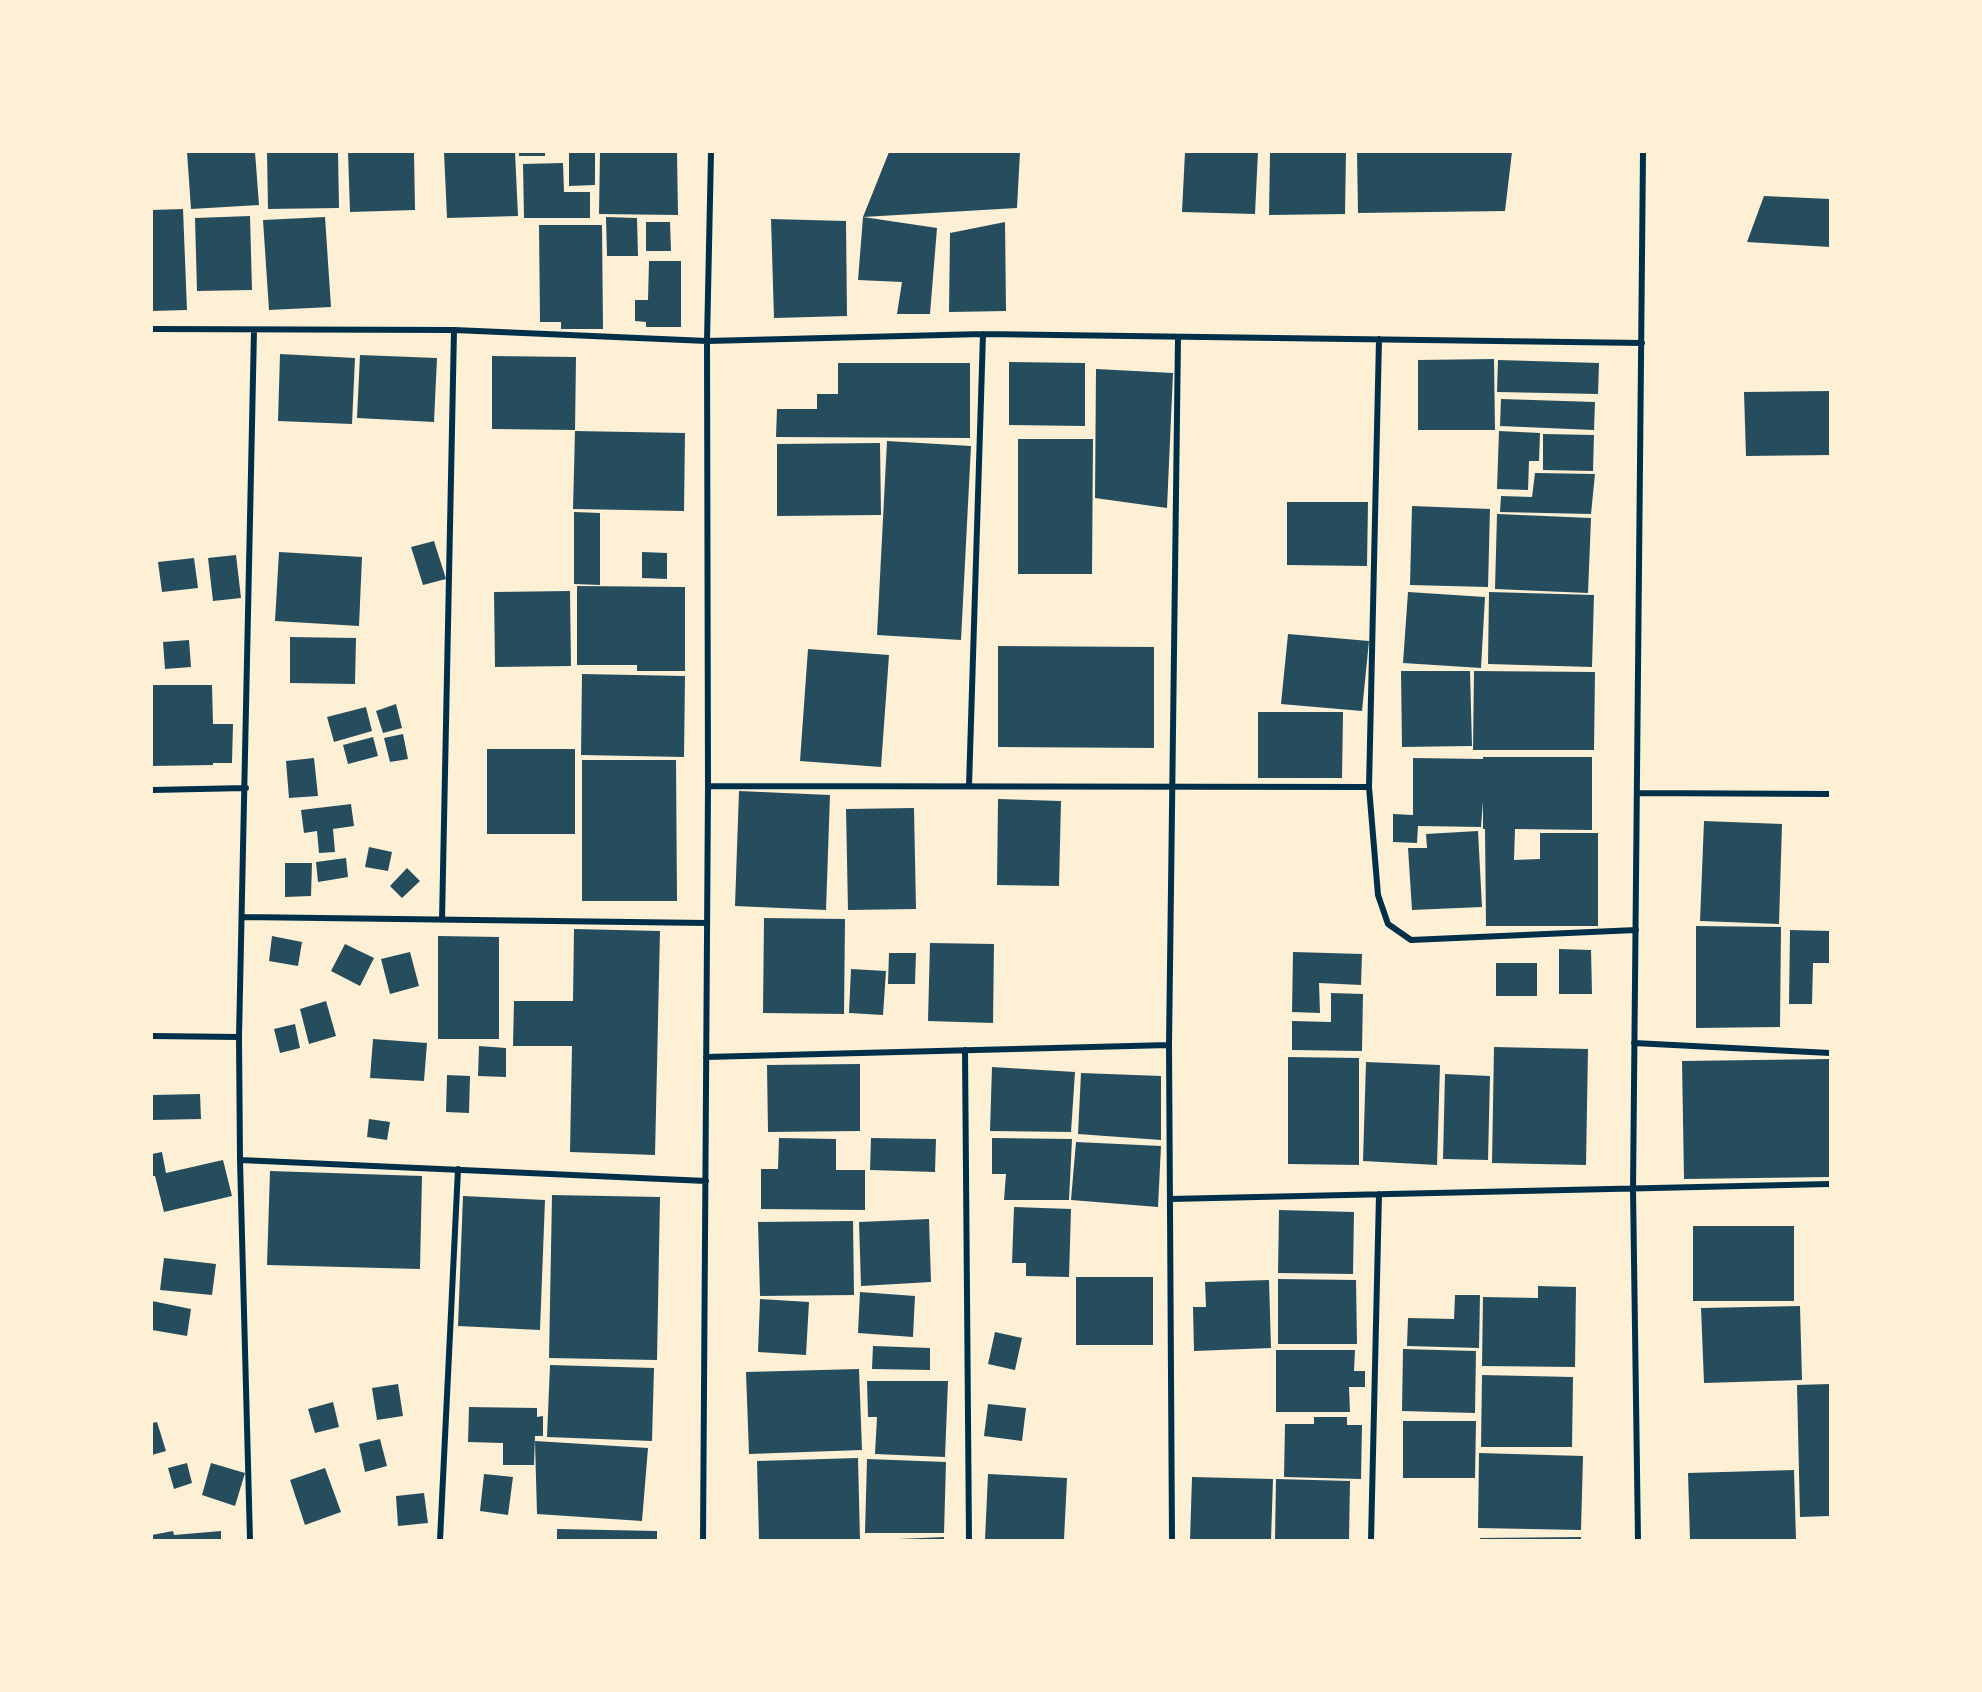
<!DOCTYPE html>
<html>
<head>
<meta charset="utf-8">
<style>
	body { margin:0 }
	#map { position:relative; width:1982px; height:1692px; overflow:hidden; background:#fdf0d5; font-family:Spectral,serif }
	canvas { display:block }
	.frame { position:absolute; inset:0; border:153px solid #fdf0d5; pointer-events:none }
</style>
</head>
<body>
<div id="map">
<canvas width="1982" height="1692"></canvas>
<div class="frame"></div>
</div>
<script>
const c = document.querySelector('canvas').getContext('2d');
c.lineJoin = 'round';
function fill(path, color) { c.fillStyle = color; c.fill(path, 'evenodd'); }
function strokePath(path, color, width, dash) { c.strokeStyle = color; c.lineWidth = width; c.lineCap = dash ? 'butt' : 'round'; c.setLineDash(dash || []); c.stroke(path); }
fill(new Path2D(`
	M 187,152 L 255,152 L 259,205 L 191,209 Z
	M 267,152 L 338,152 L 339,208 L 268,209 Z
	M 348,152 L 414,152 L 415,210 L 350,212 Z
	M 444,152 L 515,152 L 518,216 L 447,218 Z
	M 519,152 L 545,152 L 545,156 L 519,156 Z
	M 569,152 L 595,152 L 595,185 L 569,186 Z
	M 600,152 L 677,152 L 678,215 L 599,214 Z
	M 889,152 L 1020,152 L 1017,208 L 863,217 Z
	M 1185,152 L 1258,152 L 1255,214 L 1182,212 Z
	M 1270,152 L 1346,152 L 1345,214 L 1269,215 Z
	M 1357,152 L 1512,152 L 1505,211 L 1358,213 Z
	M 563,163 L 564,192 L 590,192 L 590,218 L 524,218 L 523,164 Z
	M 1764,196 L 1830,199 L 1830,247 L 1747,242 Z
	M 183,209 L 187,310 L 152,311 L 152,210 Z
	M 250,216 L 252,290 L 197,291 L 195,218 Z
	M 325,217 L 331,307 L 269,310 L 263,220 Z
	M 606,217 L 637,218 L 638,256 L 607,256 Z
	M 863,217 L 937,228 L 930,314 L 897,314 L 902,282 L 858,280 Z
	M 771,219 L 846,221 L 847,316 L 774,318 Z
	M 646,222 L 670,222 L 671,251 L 646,251 Z
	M 1005,222 L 1006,311 L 949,312 L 950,233 Z
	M 539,225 L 602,225 L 603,329 L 561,329 L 561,322 L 540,322 Z
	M 649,261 L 681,261 L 681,327 L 646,327 L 646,322 L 635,321 L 635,300 L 648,300 Z
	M 280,354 L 355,358 L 352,424 L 278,421 Z
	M 360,355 L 437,358 L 434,422 L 357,418 Z
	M 492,356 L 576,357 L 575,430 L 492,429 Z
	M 1494,359 L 1495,430 L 1418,430 L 1418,360 Z
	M 1498,360 L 1599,363 L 1598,394 L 1497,392 Z
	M 1009,362 L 1085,363 L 1085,426 L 1009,425 Z
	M 838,363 L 970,363 L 970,438 L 776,437 L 777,409 L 817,409 L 817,394 L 838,394 Z
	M 1096,369 L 1173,373 L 1167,508 L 1095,498 Z
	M 1830,391 L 1830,455 L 1746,456 L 1744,392 Z
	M 1501,399 L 1595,402 L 1594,430 L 1500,426 Z
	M 575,431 L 685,433 L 684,511 L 573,509 Z
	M 1499,431 L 1540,433 L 1539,461 L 1529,461 L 1528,490 L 1497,489 Z
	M 1543,434 L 1594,435 L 1593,471 L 1543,470 Z
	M 1018,439 L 1093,439 L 1092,574 L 1018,574 Z
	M 887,441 L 971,446 L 961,640 L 877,635 Z
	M 880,443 L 881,515 L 777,516 L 777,444 Z
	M 1535,473 L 1595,474 L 1591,514 L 1500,512 L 1501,496 L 1532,497 Z
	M 1287,502 L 1368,502 L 1367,566 L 1287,565 Z
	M 1412,506 L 1490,509 L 1488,587 L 1410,585 Z
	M 574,512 L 600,513 L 600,585 L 574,584 Z
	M 1497,514 L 1591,518 L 1588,593 L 1495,589 Z
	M 434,541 L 446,579 L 423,585 L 411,547 Z
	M 279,552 L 362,557 L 359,626 L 275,621 Z
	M 642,552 L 667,553 L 667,579 L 642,578 Z
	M 236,555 L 241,598 L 213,601 L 208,558 Z
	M 194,558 L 198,588 L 162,592 L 158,562 Z
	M 577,586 L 685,587 L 685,671 L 637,671 L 637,665 L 577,665 Z
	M 570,591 L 571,666 L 495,667 L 494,592 Z
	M 1408,592 L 1485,597 L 1481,668 L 1403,663 Z
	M 1489,592 L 1594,595 L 1592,667 L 1488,664 Z
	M 1288,634 L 1369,641 L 1362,711 L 1281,704 Z
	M 290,637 L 356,638 L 355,684 L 290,683 Z
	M 189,640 L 191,667 L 165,669 L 163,642 Z
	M 998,646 L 1154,647 L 1154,748 L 998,747 Z
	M 808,649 L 889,655 L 881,767 L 800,761 Z
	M 1401,671 L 1470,671 L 1472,746 L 1402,747 Z
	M 1474,671 L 1595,672 L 1594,750 L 1473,750 Z
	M 582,674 L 685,676 L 684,757 L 581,755 Z
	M 152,685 L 212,685 L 213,724 L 233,724 L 232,763 L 213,763 L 213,765 L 152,766 Z
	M 396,704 L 402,728 L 383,733 L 376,711 Z
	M 366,707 L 372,731 L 334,742 L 327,717 Z
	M 1258,712 L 1343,712 L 1342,778 L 1258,778 Z
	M 403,734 L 408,759 L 390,762 L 384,738 Z
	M 373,737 L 378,756 L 348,764 L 343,745 Z
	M 487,749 L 575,749 L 575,834 L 487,834 Z
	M 1483,757 L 1592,757 L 1592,830 L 1515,829 L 1514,860 L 1540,859 L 1540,833 L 1598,833 L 1598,926 L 1486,926 L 1485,829 L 1483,829 L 1483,801 L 1481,827 L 1418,826 L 1417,843 L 1393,842 L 1393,814 L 1413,815 L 1413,758 L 1483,759 Z
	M 314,758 L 318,796 L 289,798 L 286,761 Z
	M 582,760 L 676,760 L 677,901 L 582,901 Z
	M 739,791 L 830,795 L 826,910 L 735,906 Z
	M 998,799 L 1061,801 L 1059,886 L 997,885 Z
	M 351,804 L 354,826 L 333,829 L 335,852 L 319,853 L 317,831 L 304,833 L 301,810 Z
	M 914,808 L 916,909 L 848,910 L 846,809 Z
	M 1704,821 L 1782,824 L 1779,924 L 1700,921 Z
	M 1478,831 L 1482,907 L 1412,910 L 1408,848 L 1427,848 L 1426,834 Z
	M 369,847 L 392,852 L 388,871 L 365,867 Z
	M 346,858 L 348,877 L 318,882 L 316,862 Z
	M 285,863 L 312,863 L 311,896 L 285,897 Z
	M 407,868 L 420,881 L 402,898 L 390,886 Z
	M 764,918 L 845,919 L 844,1014 L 763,1013 Z
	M 1696,926 L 1781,927 L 1780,1027 L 1696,1028 Z
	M 574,929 L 660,931 L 655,1155 L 570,1152 L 572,1046 L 513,1046 L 514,1001 L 573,1001 Z
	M 1790,930 L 1830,931 L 1830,963 L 1813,963 L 1812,1004 L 1789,1004 Z
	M 272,936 L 302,942 L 298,966 L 269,961 Z
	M 438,936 L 499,937 L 499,1039 L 438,1039 Z
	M 930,943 L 994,944 L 993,1023 L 928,1021 Z
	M 345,944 L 374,958 L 360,986 L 331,971 Z
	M 1559,949 L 1591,950 L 1592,994 L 1559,994 Z
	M 410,952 L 419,986 L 390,994 L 381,959 Z
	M 1293,952 L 1362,954 L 1361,985 L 1319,983 L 1320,1013 L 1292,1012 Z
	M 889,953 L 916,953 L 915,984 L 888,984 Z
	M 1496,963 L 1537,963 L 1537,996 L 1496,996 Z
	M 851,969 L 886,971 L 883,1015 L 849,1013 Z
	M 1331,993 L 1363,994 L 1362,1051 L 1292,1050 L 1292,1021 L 1331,1022 Z
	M 326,1001 L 336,1036 L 309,1044 L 300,1009 Z
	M 295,1024 L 300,1048 L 280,1053 L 274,1029 Z
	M 373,1039 L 427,1043 L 424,1081 L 370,1078 Z
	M 479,1046 L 506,1048 L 506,1077 L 478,1076 Z
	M 1494,1047 L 1588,1049 L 1586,1165 L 1492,1163 Z
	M 1288,1057 L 1359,1058 L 1359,1165 L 1288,1164 Z
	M 1830,1059 L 1830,1177 L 1684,1179 L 1682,1061 Z
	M 1366,1062 L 1440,1065 L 1437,1165 L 1363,1161 Z
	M 860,1064 L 860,1131 L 768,1132 L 767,1065 Z
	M 992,1067 L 1075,1072 L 1071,1132 L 990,1131 Z
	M 1081,1073 L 1161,1076 L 1161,1140 L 1078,1134 Z
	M 1445,1074 L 1490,1076 L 1488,1160 L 1443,1159 Z
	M 447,1075 L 470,1076 L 469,1113 L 446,1112 Z
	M 200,1094 L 201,1119 L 152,1120 L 152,1095 Z
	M 369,1119 L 390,1122 L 387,1140 L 367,1137 Z
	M 779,1138 L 836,1139 L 836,1170 L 865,1170 L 865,1210 L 761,1209 L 761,1169 L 778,1169 Z
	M 871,1138 L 936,1139 L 935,1172 L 870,1170 Z
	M 992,1138 L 1072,1139 L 1069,1200 L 1004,1200 L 1006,1174 L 992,1174 Z
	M 1076,1142 L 1161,1146 L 1158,1207 L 1071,1200 Z
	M 162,1152 L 166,1173 L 223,1160 L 232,1196 L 164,1212 L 155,1176 L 152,1176 L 152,1154 Z
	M 270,1171 L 422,1176 L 420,1269 L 267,1265 Z
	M 552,1195 L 660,1197 L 657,1360 L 549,1358 Z
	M 463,1196 L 545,1200 L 540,1330 L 458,1326 Z
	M 1014,1207 L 1071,1209 L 1069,1277 L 1026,1276 L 1026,1263 L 1012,1263 Z
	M 1279,1210 L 1354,1212 L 1353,1274 L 1278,1273 Z
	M 929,1219 L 931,1282 L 861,1286 L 859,1222 Z
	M 853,1221 L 854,1295 L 760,1296 L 758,1222 Z
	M 1693,1226 L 1794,1226 L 1794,1301 L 1693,1301 Z
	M 164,1258 L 216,1264 L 212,1295 L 160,1290 Z
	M 1076,1277 L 1153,1277 L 1153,1345 L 1076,1345 Z
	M 1278,1279 L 1356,1280 L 1357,1344 L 1278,1344 Z
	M 1269,1280 L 1271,1348 L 1194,1351 L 1193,1307 L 1206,1307 L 1205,1282 Z
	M 1538,1286 L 1576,1287 L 1575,1367 L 1482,1366 L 1483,1297 L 1538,1298 Z
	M 860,1292 L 915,1296 L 913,1337 L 858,1333 Z
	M 1455,1295 L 1480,1295 L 1479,1348 L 1407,1346 L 1408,1318 L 1454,1319 Z
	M 760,1299 L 809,1302 L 806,1355 L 758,1352 Z
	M 152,1301 L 191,1309 L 187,1336 L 152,1330 Z
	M 1800,1306 L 1802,1380 L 1704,1383 L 1701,1308 Z
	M 995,1332 L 1022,1338 L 1015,1370 L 988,1364 Z
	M 873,1346 L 930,1348 L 930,1370 L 872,1369 Z
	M 1403,1349 L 1476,1351 L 1475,1413 L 1402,1411 Z
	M 1276,1350 L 1355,1350 L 1354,1371 L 1365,1371 L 1365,1387 L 1349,1387 L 1350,1412 L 1276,1412 Z
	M 550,1365 L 654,1368 L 652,1441 L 547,1437 Z
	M 859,1369 L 862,1450 L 749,1454 L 746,1372 Z
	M 1482,1375 L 1573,1377 L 1572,1447 L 1481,1447 Z
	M 867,1381 L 948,1381 L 945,1457 L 875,1454 L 877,1417 L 868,1417 Z
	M 398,1384 L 403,1416 L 377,1420 L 372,1388 Z
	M 1830,1384 L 1830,1516 L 1800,1517 L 1797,1385 Z
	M 333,1402 L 339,1427 L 315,1433 L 308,1409 Z
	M 988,1404 L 1026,1408 L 1022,1441 L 984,1436 Z
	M 469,1407 L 537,1408 L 537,1417 L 543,1416 L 543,1436 L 535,1436 L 534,1465 L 503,1465 L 503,1443 L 468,1442 Z
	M 1314,1417 L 1347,1417 L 1347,1425 L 1362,1425 L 1361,1479 L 1284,1477 L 1285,1424 L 1314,1424 Z
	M 1403,1421 L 1476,1421 L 1475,1478 L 1403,1478 Z
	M 157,1422 L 166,1451 L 152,1455 L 152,1423 Z
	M 380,1439 L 387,1466 L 365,1472 L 359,1444 Z
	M 535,1441 L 648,1448 L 642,1521 L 537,1514 Z
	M 1479,1453 L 1583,1456 L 1581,1530 L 1478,1528 Z
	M 858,1458 L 860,1540 L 759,1540 L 757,1461 Z
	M 867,1459 L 946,1462 L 944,1533 L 865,1533 Z
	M 187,1463 L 192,1483 L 174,1489 L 168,1468 Z
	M 211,1463 L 245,1473 L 235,1506 L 202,1495 Z
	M 325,1468 L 341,1512 L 305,1525 L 290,1480 Z
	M 1794,1470 L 1796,1540 L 1690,1540 L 1688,1473 Z
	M 484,1474 L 513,1477 L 508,1515 L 480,1511 Z
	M 988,1474 L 1067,1478 L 1064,1540 L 985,1540 Z
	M 1192,1477 L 1273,1479 L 1271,1540 L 1190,1540 Z
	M 1276,1479 L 1350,1481 L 1349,1540 L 1275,1540 Z
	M 424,1493 L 428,1523 L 398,1526 L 396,1496 Z
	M 557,1529 L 657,1531 L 657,1540 L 557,1540 Z
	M 173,1531 L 174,1535 L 221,1531 L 221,1540 L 152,1540 L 152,1535 Z
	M 944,1537 L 944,1540 L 898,1540 L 898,1539 Z
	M 1581,1537 L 1581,1540 L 1480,1540 L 1480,1538 Z`), '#264d5e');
strokePath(new Path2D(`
	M 152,329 L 454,330 L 707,341 L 983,334 L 1642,343
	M 1379,339 L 1369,787 L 1378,895 L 1388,924 L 1411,940 L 1636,930
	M 708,786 L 1369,787
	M 969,786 L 983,334
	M 152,790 L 246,788
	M 1637,793 L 1830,794
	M 243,917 L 707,923
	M 442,920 L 454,330
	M 152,1036 L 239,1037
	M 1634,1043 L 1830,1053
	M 965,1050 L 969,1540
	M 706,1057 L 1169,1045
	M 240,1160 L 706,1181
	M 1170,1199 L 1830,1184
	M 250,1540 L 240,1160 L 239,1037 L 254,330
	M 440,1540 L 458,1169
	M 703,1540 L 708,786 L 707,341 L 711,152
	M 1172,1540 L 1169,1045 L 1178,337
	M 1371,1540 L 1379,1194
	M 1638,1540 L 1633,1189 L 1643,152`), '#003049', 6);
</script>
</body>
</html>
